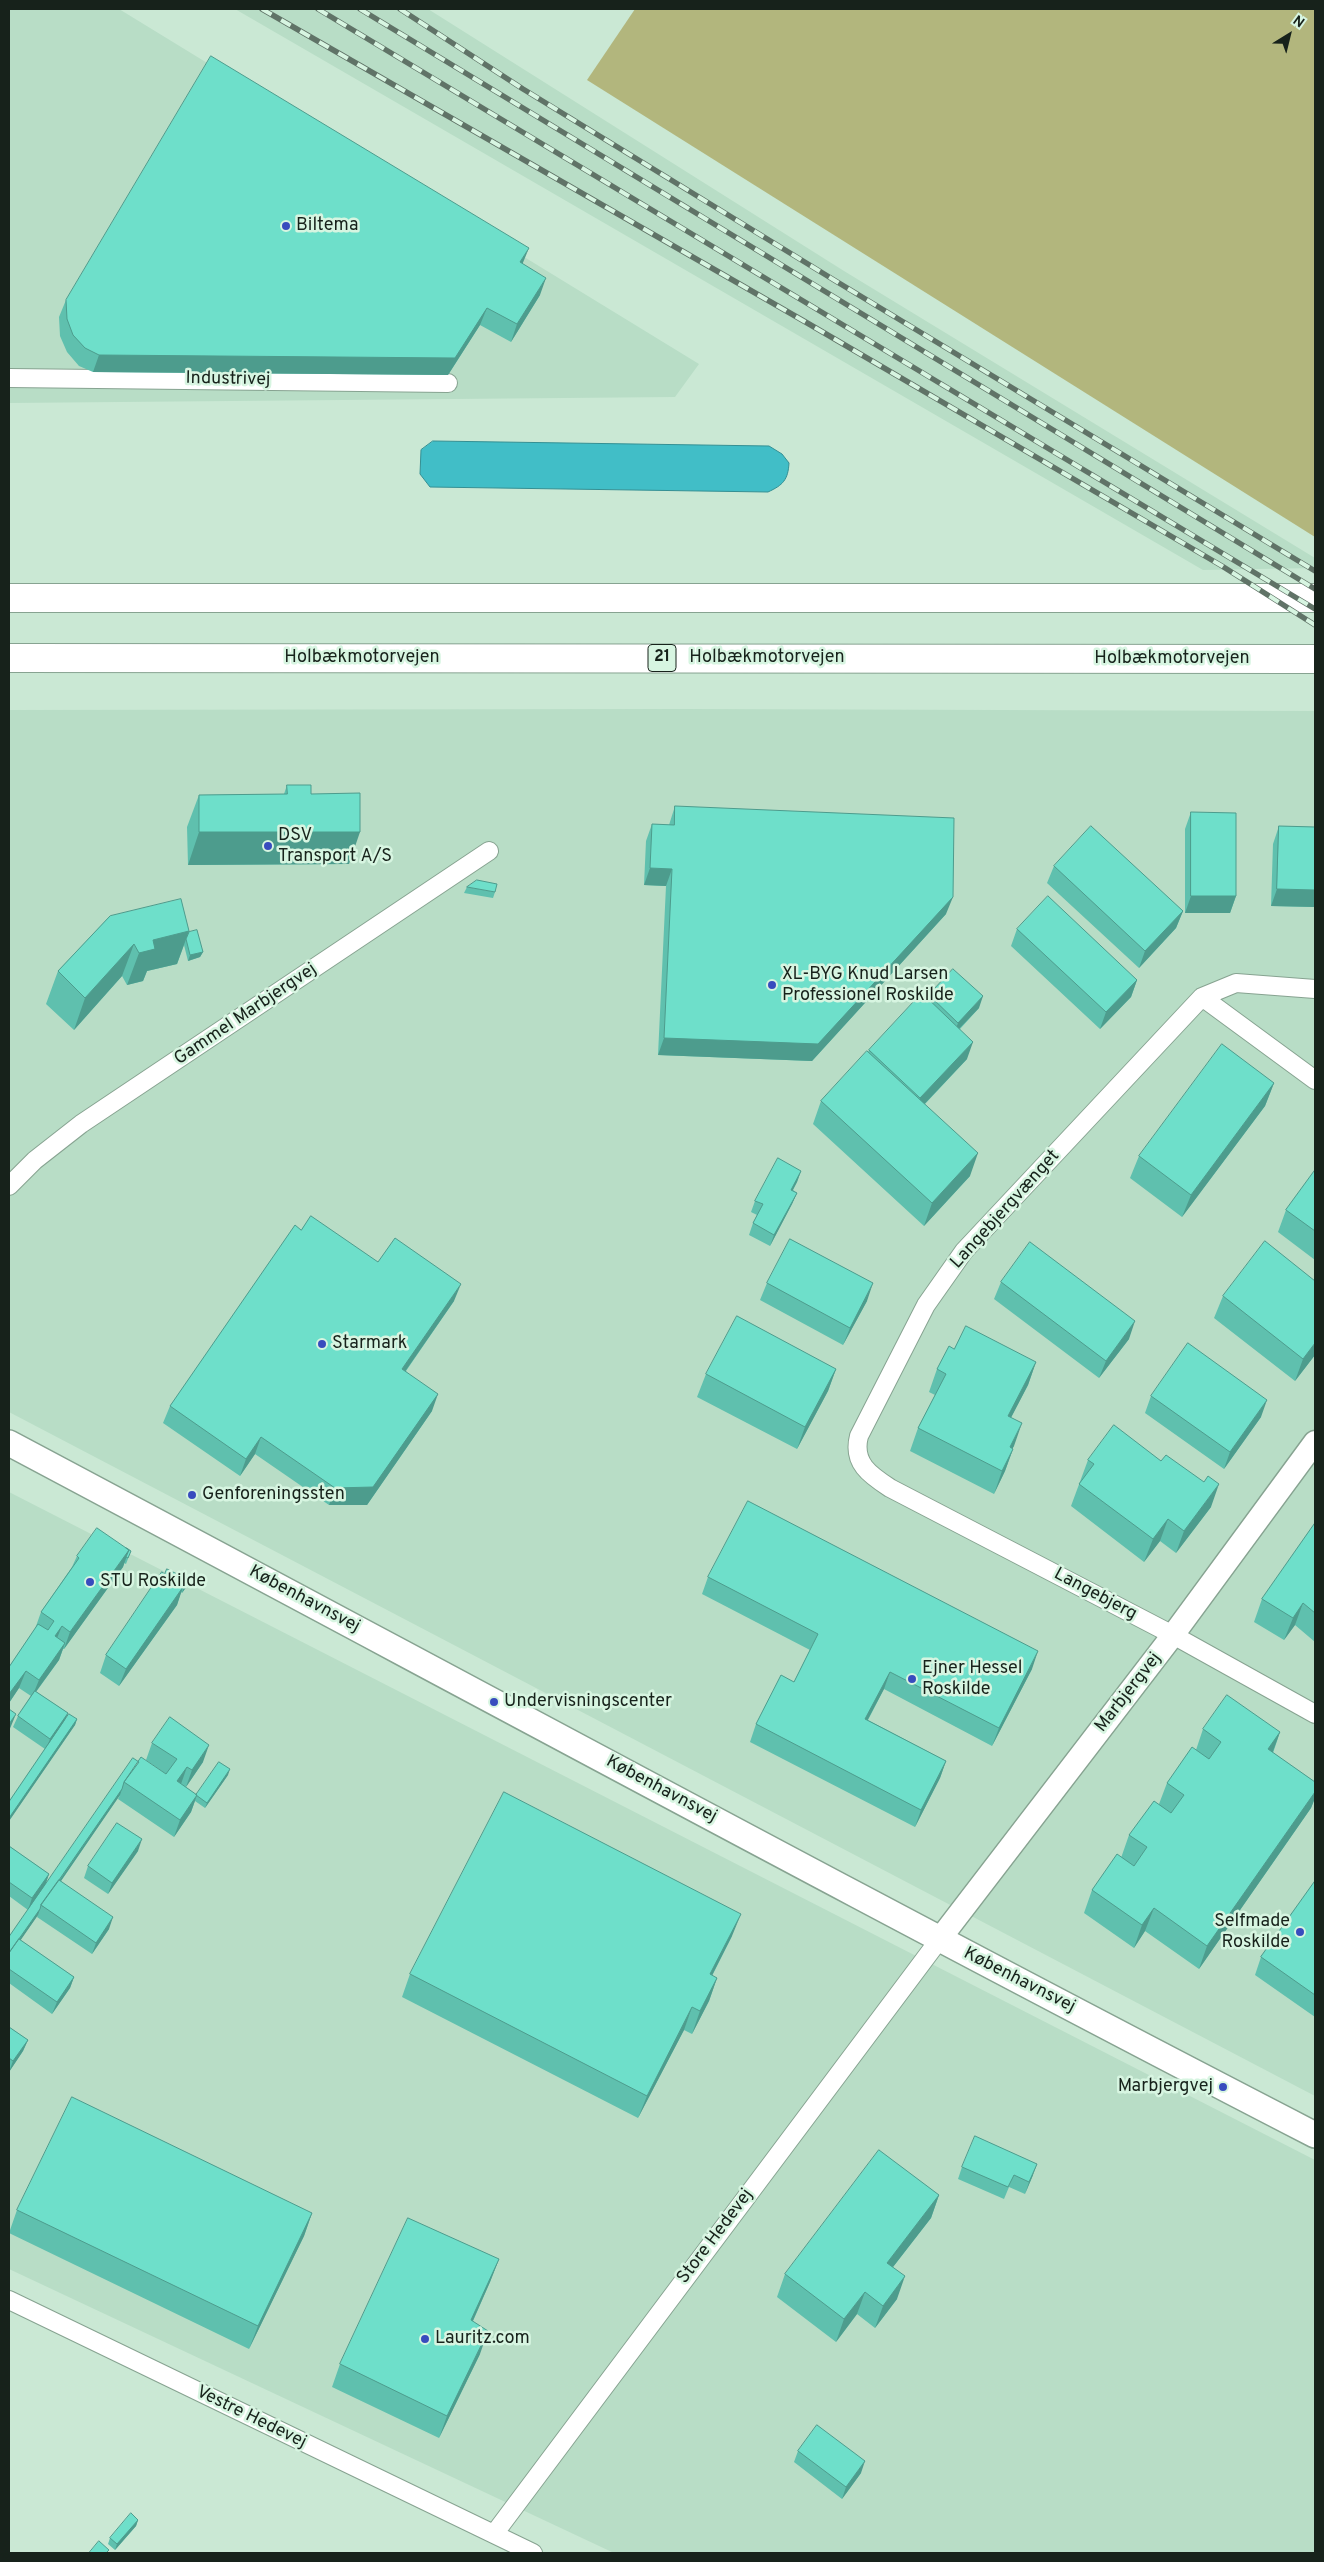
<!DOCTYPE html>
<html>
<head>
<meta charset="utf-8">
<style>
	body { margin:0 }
	#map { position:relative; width:1324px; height:2562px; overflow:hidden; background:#cae8d4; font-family:Overpass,sans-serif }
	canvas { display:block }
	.frame { position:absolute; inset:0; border:10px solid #17221b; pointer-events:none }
	.north { position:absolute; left:1264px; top:10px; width:50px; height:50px; -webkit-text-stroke:4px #d7f5e1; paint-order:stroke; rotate:36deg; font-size:14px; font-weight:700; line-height:20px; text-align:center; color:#17221b }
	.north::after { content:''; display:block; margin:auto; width:18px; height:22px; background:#17221b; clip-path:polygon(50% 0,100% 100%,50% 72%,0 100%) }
</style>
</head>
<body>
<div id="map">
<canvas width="1324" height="2562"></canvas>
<div class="frame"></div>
<div class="north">N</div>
</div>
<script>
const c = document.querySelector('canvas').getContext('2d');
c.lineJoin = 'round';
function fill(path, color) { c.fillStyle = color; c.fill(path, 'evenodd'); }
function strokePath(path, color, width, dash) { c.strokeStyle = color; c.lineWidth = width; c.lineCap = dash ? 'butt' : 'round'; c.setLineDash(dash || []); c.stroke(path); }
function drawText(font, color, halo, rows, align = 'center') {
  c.font = font + ' Overpass,sans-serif'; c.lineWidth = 5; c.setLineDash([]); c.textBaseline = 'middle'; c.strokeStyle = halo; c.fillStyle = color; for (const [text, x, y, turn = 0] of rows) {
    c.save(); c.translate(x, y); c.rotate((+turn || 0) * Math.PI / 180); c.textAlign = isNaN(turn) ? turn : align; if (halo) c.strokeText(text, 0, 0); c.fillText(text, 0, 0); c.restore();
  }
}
fill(new Path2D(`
	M 9,9 L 119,9 L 699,364 L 675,397 L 9,403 Z
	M 235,9 L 428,9 L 844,271 L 1315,558 L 1315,568 L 1203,570 Z
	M 683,709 L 1315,711 L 1315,2096 L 9,1412 L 9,710 Z
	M 9,1492 L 1315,2160 L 1315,2553 L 614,2553 L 9,2269 Z`), '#b8ddc6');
fill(new Path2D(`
	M 635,9 L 1315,9 L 1315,537 L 587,80 Z`), '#b2b67d');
const water = new Path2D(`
	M 433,441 L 769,446 L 782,454 L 789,463 C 788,480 783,485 768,492 L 430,487 L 420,474 L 421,450 Z`);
fill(water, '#41bec7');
strokePath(water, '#348f93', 1);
const minor = new Path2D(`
	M 9,378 L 448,383
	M 1315,989 L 1236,983 L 1202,997 L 964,1251 L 926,1305 L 859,1436 C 852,1463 870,1475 890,1488 L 1173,1635 L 1315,1714
	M 1202,997 L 1315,1080
	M 9,1186 L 35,1160 L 81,1124 L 489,851
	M 9,2300 L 533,2553
	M 494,2534 L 939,1940`);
const tertiary = new Path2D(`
	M 939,1940 L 1173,1635 L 1315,1442`);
const secondary = new Path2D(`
	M 9,1443 C 444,1674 877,1909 1315,2135`);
const motorway = new Path2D(`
	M 9,598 L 1315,598
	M 9,658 L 1315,659`);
strokePath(minor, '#87a391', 20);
strokePath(tertiary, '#87a391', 25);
strokePath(secondary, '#87a391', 28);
strokePath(motorway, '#87a391', 30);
strokePath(minor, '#fff', 18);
strokePath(tertiary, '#fff', 22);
strokePath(secondary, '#fff', 25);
strokePath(motorway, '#fff', 28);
const rail = new Path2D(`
	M 262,9 L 809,324 L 1222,566 L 1315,625
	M 318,9 L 1315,609
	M 360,9 L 1315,589
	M 400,9 L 523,89 L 834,280 L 1315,571`);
strokePath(rail, '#607367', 5.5);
strokePath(rail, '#d7f5e1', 4, [11]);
fill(new Path2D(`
	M 523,264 L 540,295 L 511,342 L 480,325 L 448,375 L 93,372 L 79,366 L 67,352 L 60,336 L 59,317 L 66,300 Z
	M 287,785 L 311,794 L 349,864 L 188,865 L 187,827 L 199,795 L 284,794 Z
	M 675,806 L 946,914 L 812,1061 L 658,1055 L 666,886 L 644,885 L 646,841 L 652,824 L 669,825 Z
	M 1191,812 L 1236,896 L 1230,913 L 1185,913 L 1185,829 Z
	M 1279,826 L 1315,827 L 1315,907 L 1271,906 L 1273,844 Z
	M 1054,866 L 1183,911 L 1176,928 L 1139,968 L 1047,883 Z
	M 467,887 L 495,892 L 493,898 L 464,893 Z
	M 110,916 L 189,931 L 203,952 L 200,957 L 188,961 L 184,945 L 177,964 L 147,971 L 143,981 L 127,985 L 122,976 L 74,1030 L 46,1004 L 58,971 Z
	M 1017,929 L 1137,980 L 1131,997 L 1100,1029 L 1011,946 Z
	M 929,995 L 979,1008 L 960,1029 L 967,1059 L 925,1104 L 970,1176 L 924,1226 L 813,1124 L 821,1101 L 868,1052 L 869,1050 L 927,998 Z
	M 1274,1083 L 1265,1106 L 1182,1217 L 1130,1178 L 1139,1156 Z
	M 1315,1170 L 1315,1260 L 1278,1232 L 1286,1210 Z
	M 801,1171 L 797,1182 L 793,1190 L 797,1193 L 792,1204 L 770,1246 L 749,1235 L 753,1223 L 757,1215 L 751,1212 L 755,1201 Z
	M 301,1230 L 378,1262 L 454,1301 L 406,1371 L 432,1411 L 367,1505 L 329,1505 L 255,1454 L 240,1476 L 163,1423 L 170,1406 Z
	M 1001,1282 L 1129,1339 L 1099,1378 L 994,1299 Z
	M 767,1283 L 867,1301 L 843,1345 L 760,1300 Z
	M 1223,1296 L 1315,1355 L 1295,1381 L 1214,1318 Z
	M 954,1349 L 1036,1362 L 1028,1385 L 1011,1417 L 1014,1446 L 1012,1448 L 1013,1449 L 1005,1471 L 994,1494 L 910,1451 L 918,1428 L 935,1395 L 929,1392 L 937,1369 Z
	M 836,1369 L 828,1391 L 797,1449 L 697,1397 L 706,1374 Z
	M 1151,1396 L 1261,1417 L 1224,1469 L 1145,1413 Z
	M 1088,1460 L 1211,1507 L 1176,1553 L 1160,1541 L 1144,1562 L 1071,1506 Z
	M 1315,1523 L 1315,1642 L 1295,1625 L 1284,1640 L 1254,1622 L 1262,1599 Z
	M 125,1548 L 131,1551 L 126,1564 L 124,1563 L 123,1567 L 64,1649 L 63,1649 L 59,1660 L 36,1692 L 68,1713 L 65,1720 L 77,1719 L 75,1725 L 9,1821 L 9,1802 L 45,1749 L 13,1727 L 18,1716 L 31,1696 L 19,1688 L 9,1703 L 9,1667 L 35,1629 L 41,1612 L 72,1567 L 77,1556 Z
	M 165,1574 L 189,1580 L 187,1586 L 182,1593 L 181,1592 L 177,1605 L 119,1686 L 100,1673 L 106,1655 Z
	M 708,1577 L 1032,1669 L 992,1746 L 884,1689 L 868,1720 L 946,1761 L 940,1778 L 915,1827 L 750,1742 L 756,1724 L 794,1682 L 810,1650 L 702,1594 Z
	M 1203,1729 L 1280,1732 L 1273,1753 L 1315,1782 L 1315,1798 L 1311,1808 L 1199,1969 L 1145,1931 L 1134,1948 L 1084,1913 L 1092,1890 L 1121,1858 L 1129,1835 L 1159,1804 L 1167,1783 L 1196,1750 Z
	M 152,1743 L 203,1762 L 186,1787 L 196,1795 L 228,1775 L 205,1808 L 195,1801 L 191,1812 L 174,1837 L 118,1799 L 120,1795 L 61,1881 L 109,1929 L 92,1954 L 37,1917 L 38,1915 L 20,1940 L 74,1977 L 70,1988 L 52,2014 L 9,1983 L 9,1937 L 28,1910 L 9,1896 L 9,1846 L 49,1874 L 45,1885 L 139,1762 L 166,1774 L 146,1760 Z
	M 138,1851 L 108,1894 L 84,1878 L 88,1866 Z
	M 1315,1881 L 1315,2017 L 1255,1975 L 1261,1957 Z
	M 732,1936 L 712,1976 L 717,1978 L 709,2001 L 692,2034 L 684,2030 L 638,2118 L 402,1997 L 410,1974 Z
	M 9,2027 L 28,2040 L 23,2051 L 9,2072 Z
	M 962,2167 L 1033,2175 L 1025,2194 L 1009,2187 L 1004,2199 L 958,2179 Z
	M 939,2195 L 931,2218 L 893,2267 L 897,2299 L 875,2328 L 857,2314 L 836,2342 L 777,2297 L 785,2274 Z
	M 17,2210 L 312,2213 L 304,2236 L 249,2349 L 9,2233 Z
	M 499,2259 L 490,2282 L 473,2321 L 480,2354 L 439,2438 L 332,2387 L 340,2364 Z
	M 798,2451 L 861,2473 L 842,2499 L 794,2462 Z
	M 138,2520 L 136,2526 L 115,2550 L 108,2544 L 110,2538 Z`), '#5fc0ae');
fill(new Path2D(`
	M 529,248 L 522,265 L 520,262 Z
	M 546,278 L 540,295 L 511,342 L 517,324 Z
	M 487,308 L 480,325 L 448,375 L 93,372 L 99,355 Z
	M 199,832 L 360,832 L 349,864 L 188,865 Z
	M 650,868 L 672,869 L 666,886 L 644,885 Z
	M 1277,889 L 1315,890 L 1315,907 L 1271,906 Z
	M 1191,896 L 1236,896 L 1230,913 L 1185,913 Z
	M 953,897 L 946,914 L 812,1061 L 658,1055 L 664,1038 Z
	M 1183,911 L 1176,928 L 1139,968 L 1145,951 Z
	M 189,931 L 177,964 L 147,971 L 143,981 L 127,985 L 139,953 L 153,940 Z
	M 134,944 L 122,976 L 74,1030 L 85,998 Z
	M 203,952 L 200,957 L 188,961 L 190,955 Z
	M 1137,980 L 1131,997 L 1100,1029 L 1106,1012 Z
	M 983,996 L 979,1008 L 954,1034 L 958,1023 Z
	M 973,1042 L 967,1059 L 914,1115 L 920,1098 Z
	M 1274,1083 L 1265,1106 L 1182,1217 L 1191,1195 Z
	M 978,1153 L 970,1176 L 924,1226 L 932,1203 Z
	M 801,1171 L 797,1182 L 787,1201 L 791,1190 Z
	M 797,1193 L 792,1204 L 770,1246 L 774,1235 Z
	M 873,1283 L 867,1301 L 843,1345 L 850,1328 Z
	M 461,1284 L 454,1301 L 395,1386 L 402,1369 Z
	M 1135,1321 L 1129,1339 L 1099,1378 L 1106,1361 Z
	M 1315,1343 L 1315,1355 L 1295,1381 L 1303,1359 Z
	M 1036,1362 L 1028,1385 L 1000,1439 L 1008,1416 Z
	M 836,1369 L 828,1391 L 797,1449 L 805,1427 Z
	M 438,1394 L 432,1411 L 367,1505 L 329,1505 L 335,1488 Z
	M 1267,1400 L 1261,1417 L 1224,1469 L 1230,1452 Z
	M 1022,1423 L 1014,1446 L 1001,1469 L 1010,1447 Z
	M 261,1437 L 255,1454 L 240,1476 L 246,1459 Z
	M 1013,1449 L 1005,1471 L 994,1494 L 1002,1471 Z
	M 1219,1484 L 1211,1507 L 1176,1553 L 1184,1531 Z
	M 1168,1519 L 1160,1541 L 1144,1562 L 1153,1539 Z
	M 129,1550 L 123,1567 L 64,1649 L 70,1632 Z
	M 189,1580 L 187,1586 L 182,1593 L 184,1587 Z
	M 183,1587 L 177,1605 L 119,1686 L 126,1669 Z
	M 1303,1603 L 1295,1625 L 1284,1640 L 1293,1618 Z
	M 62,1626 L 55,1643 L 55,1636 Z
	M 65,1643 L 59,1660 L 32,1697 L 39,1680 Z
	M 1038,1651 L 1032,1669 L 992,1746 L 999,1728 Z
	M 26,1671 L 19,1688 L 9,1703 L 9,1694 Z
	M 890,1672 L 884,1689 L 859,1736 L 865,1719 Z
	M 68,1713 L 63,1725 L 46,1750 L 50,1739 Z
	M 16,1714 L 9,1731 L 9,1732 L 9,1724 Z
	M 77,1719 L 75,1725 L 9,1821 L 9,1818 Z
	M 1280,1732 L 1272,1754 L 1268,1749 Z
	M 209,1745 L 203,1762 L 186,1787 L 192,1770 Z
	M 946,1761 L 940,1778 L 915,1827 L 921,1810 Z
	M 187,1767 L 181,1784 L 177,1781 Z
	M 230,1769 L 228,1775 L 205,1808 L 207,1803 Z
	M 122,1789 L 120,1795 L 43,1907 L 42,1906 Z
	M 1315,1792 L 1315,1798 L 1311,1808 L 1199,1969 L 1207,1946 Z
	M 197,1795 L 191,1812 L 174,1837 L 180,1820 Z
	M 142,1839 L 138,1851 L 108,1894 L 112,1883 Z
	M 49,1874 L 45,1886 L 28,1910 L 32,1898 Z
	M 1154,1908 L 1145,1931 L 1134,1948 L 1142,1925 Z
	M 40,1909 L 38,1915 L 9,1957 L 9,1954 Z
	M 741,1914 L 732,1936 L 701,1997 L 710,1974 Z
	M 113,1917 L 109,1929 L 92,1954 L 96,1943 Z
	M 74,1977 L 70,1988 L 52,2014 L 57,2002 Z
	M 717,1978 L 709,2001 L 692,2034 L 700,2011 Z
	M 692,2007 L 684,2030 L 638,2118 L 647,2096 Z
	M 28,2040 L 23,2051 L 9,2072 L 13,2061 Z
	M 1037,2164 L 1033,2175 L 1025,2194 L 1029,2182 Z
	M 939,2195 L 931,2218 L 879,2285 L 887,2263 Z
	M 312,2213 L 304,2236 L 249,2349 L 258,2326 Z
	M 499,2259 L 490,2282 L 463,2343 L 471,2320 Z
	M 905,2276 L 897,2299 L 875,2328 L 883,2306 Z
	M 865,2292 L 857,2314 L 836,2342 L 844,2319 Z
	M 488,2331 L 480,2354 L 439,2438 L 447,2416 Z
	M 865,2461 L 861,2473 L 842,2499 L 846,2487 Z
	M 138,2520 L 136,2526 L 115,2550 L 117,2544 Z`), '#4d9c8d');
const building = new Path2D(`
	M 211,56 L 529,248 L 520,262 L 546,278 L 517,324 L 487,308 L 455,358 L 99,355 L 85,348 L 73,335 L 67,319 L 66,300 Z
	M 287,785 L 311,785 L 311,794 L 360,793 L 360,832 L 199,832 L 199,795 L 287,794 Z
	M 675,806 L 954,818 L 953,897 L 818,1044 L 664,1038 L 672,869 L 650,868 L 652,824 L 674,825 Z
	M 1191,812 L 1236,813 L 1236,896 L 1191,896 Z
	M 1091,826 L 1183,911 L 1145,951 L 1054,866 Z
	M 1279,826 L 1315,827 L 1315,890 L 1277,889 Z
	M 477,880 L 497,884 L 495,892 L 467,887 Z
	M 1048,896 L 1137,980 L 1106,1012 L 1017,929 Z
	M 181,899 L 189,931 L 153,940 L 155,949 L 139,953 L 134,944 L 85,998 L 58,971 L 110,916 Z
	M 197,930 L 203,952 L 190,955 L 186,939 L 189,932 Z
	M 953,969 L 983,996 L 958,1023 L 929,995 Z
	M 922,993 L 973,1042 L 920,1098 L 869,1050 Z
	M 1222,1044 L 1274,1083 L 1191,1195 L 1139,1156 Z
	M 867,1051 L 978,1153 L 932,1203 L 821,1101 Z
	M 778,1158 L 801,1171 L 791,1190 L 797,1193 L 774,1235 L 753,1223 L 763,1204 L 755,1201 Z
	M 1315,1170 L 1315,1231 L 1286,1210 Z
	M 311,1216 L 378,1262 L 395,1238 L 461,1284 L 402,1369 L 438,1394 L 373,1487 L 335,1488 L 261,1437 L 246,1459 L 170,1406 L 295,1225 L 301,1230 Z
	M 790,1239 L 873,1283 L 850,1328 L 767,1283 Z
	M 1265,1241 L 1315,1281 L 1315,1343 L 1303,1359 L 1223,1296 Z
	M 1030,1242 L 1135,1321 L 1106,1361 L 1001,1282 Z
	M 737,1316 L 836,1369 L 805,1427 L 706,1374 Z
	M 966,1326 L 1036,1362 L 1008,1416 L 1022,1423 L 1010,1447 L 1013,1449 L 1002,1471 L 918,1428 L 946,1374 L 937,1369 L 949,1346 L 954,1349 Z
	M 1188,1343 L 1267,1400 L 1230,1452 L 1151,1396 Z
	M 1114,1425 L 1161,1461 L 1166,1455 L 1204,1482 L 1208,1476 L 1219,1484 L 1184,1531 L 1168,1519 L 1153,1539 L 1079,1484 L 1094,1464 L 1088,1460 Z
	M 748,1501 L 1038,1651 L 999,1728 L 890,1672 L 865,1719 L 946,1761 L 921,1810 L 756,1724 L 781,1675 L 794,1682 L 818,1634 L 708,1577 Z
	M 1315,1523 L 1315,1613 L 1303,1603 L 1293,1618 L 1262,1599 Z
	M 97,1528 L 129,1550 L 70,1632 L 62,1626 L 55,1636 L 65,1643 L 39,1680 L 26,1671 L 9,1694 L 9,1667 L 38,1624 L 48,1630 L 54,1621 L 41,1612 L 79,1558 L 77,1556 Z
	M 126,1548 L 131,1551 L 128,1558 L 126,1557 L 129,1550 Z
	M 167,1569 L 189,1580 L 184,1587 L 179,1584 L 165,1574 Z
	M 162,1572 L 183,1587 L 126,1669 L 106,1655 Z
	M 35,1691 L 68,1713 L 50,1739 L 18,1716 Z
	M 1227,1695 L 1280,1732 L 1268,1749 L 1315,1782 L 1315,1792 L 1207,1946 L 1154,1908 L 1142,1925 L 1092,1890 L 1117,1854 L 1134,1866 L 1147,1847 L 1129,1835 L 1154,1801 L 1171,1813 L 1184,1795 L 1167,1783 L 1192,1747 L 1209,1759 L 1221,1742 L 1203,1729 Z
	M 9,1709 L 16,1714 L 9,1724 Z
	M 69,1714 L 77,1719 L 9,1818 L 9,1802 Z
	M 170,1717 L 209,1745 L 192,1770 L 187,1767 L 177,1781 L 197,1795 L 180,1820 L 124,1782 L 141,1757 L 166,1774 L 177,1759 L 152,1743 Z
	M 133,1758 L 139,1762 L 124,1782 L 122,1789 L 59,1880 L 41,1905 L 40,1909 L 9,1953 L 9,1937 Z
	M 219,1762 L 230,1769 L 207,1803 L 196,1795 Z
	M 504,1792 L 741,1914 L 710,1974 L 717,1978 L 700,2011 L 692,2007 L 647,2096 L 410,1974 Z
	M 117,1823 L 142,1839 L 112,1883 L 88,1866 Z
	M 9,1846 L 49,1874 L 32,1898 L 9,1882 Z
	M 59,1880 L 113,1917 L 96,1943 L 41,1905 Z
	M 1315,1881 L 1315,1995 L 1261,1957 Z
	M 19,1939 L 74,1977 L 57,2002 L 9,1969 L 9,1953 Z
	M 9,2027 L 28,2040 L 13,2061 L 9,2058 Z
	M 72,2097 L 312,2213 L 258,2326 L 17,2210 Z
	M 975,2136 L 1037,2164 L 1029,2182 L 1014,2175 L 1008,2187 L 962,2167 Z
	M 879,2150 L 939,2195 L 887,2263 L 905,2276 L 883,2306 L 865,2292 L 844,2319 L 785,2274 Z
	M 408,2218 L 499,2259 L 471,2320 L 488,2331 L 447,2416 L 340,2364 Z
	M 817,2425 L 865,2461 L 846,2487 L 798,2451 Z
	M 131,2513 L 138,2520 L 117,2544 L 110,2538 Z
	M 99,2541 L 109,2550 L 106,2553 L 89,2553 Z`);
fill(building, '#6edfca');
strokePath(building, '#4d9c8d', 1);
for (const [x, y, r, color] of [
	[286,226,5,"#384cbe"],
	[268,846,5,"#384cbe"],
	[772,985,5,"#384cbe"],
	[322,1344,5,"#384cbe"],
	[192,1495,5,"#384cbe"],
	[90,1582,5,"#384cbe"],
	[912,1679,5,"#384cbe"],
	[494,1702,5,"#384cbe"],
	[1300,1932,5,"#384cbe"],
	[1223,2087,5,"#384cbe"],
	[425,2339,5,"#384cbe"]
]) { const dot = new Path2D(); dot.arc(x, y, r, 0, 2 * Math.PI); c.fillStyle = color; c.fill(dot); strokePath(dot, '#d7f5e1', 2); }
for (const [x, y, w] of [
	[662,658,28]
]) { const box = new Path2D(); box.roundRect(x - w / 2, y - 13.5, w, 27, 4); c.fillStyle = '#d7f5e1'; c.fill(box); strokePath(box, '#17221b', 1); }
drawText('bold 16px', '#17221b', null, [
	["21",662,658]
]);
drawText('18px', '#17221b', '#d7f5e1', [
	["Biltema",296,226],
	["DSV",278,836],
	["Transport A/S",278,857],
	["XL-BYG Knud Larsen",782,975],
	["Professionel Roskilde",782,996],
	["Starmark",332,1344],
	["Genforeningssten",202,1495],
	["STU Roskilde",100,1582],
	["Ejner Hessel",922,1669],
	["Roskilde",922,1690],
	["Undervisningscenter",504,1702],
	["Selfmade",1290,1922,"right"],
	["Roskilde",1290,1943,"right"],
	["Marbjergvej",1213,2087,"right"],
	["Lauritz.com",435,2339]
], 'left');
drawText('18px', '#17221b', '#d7f5e1', [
	["Industrivej",228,380,1],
	["Holbækmotorvejen",362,658],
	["Holbækmotorvejen",767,658],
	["Holbækmotorvejen",1172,659],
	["Gammel Marbjergvej",246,1015,-34],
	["Langebjergvænget",1006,1210,-48],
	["Langebjerg",1095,1595,28],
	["Københavnsvej",304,1600,28],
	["Marbjergvej",1129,1693,-52],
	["Københavnsvej",661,1790,28],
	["Københavnsvej",1019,1981,27],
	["Store Hedevej",716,2237,-53],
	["Vestre Hedevej",251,2418,26]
]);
</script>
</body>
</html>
